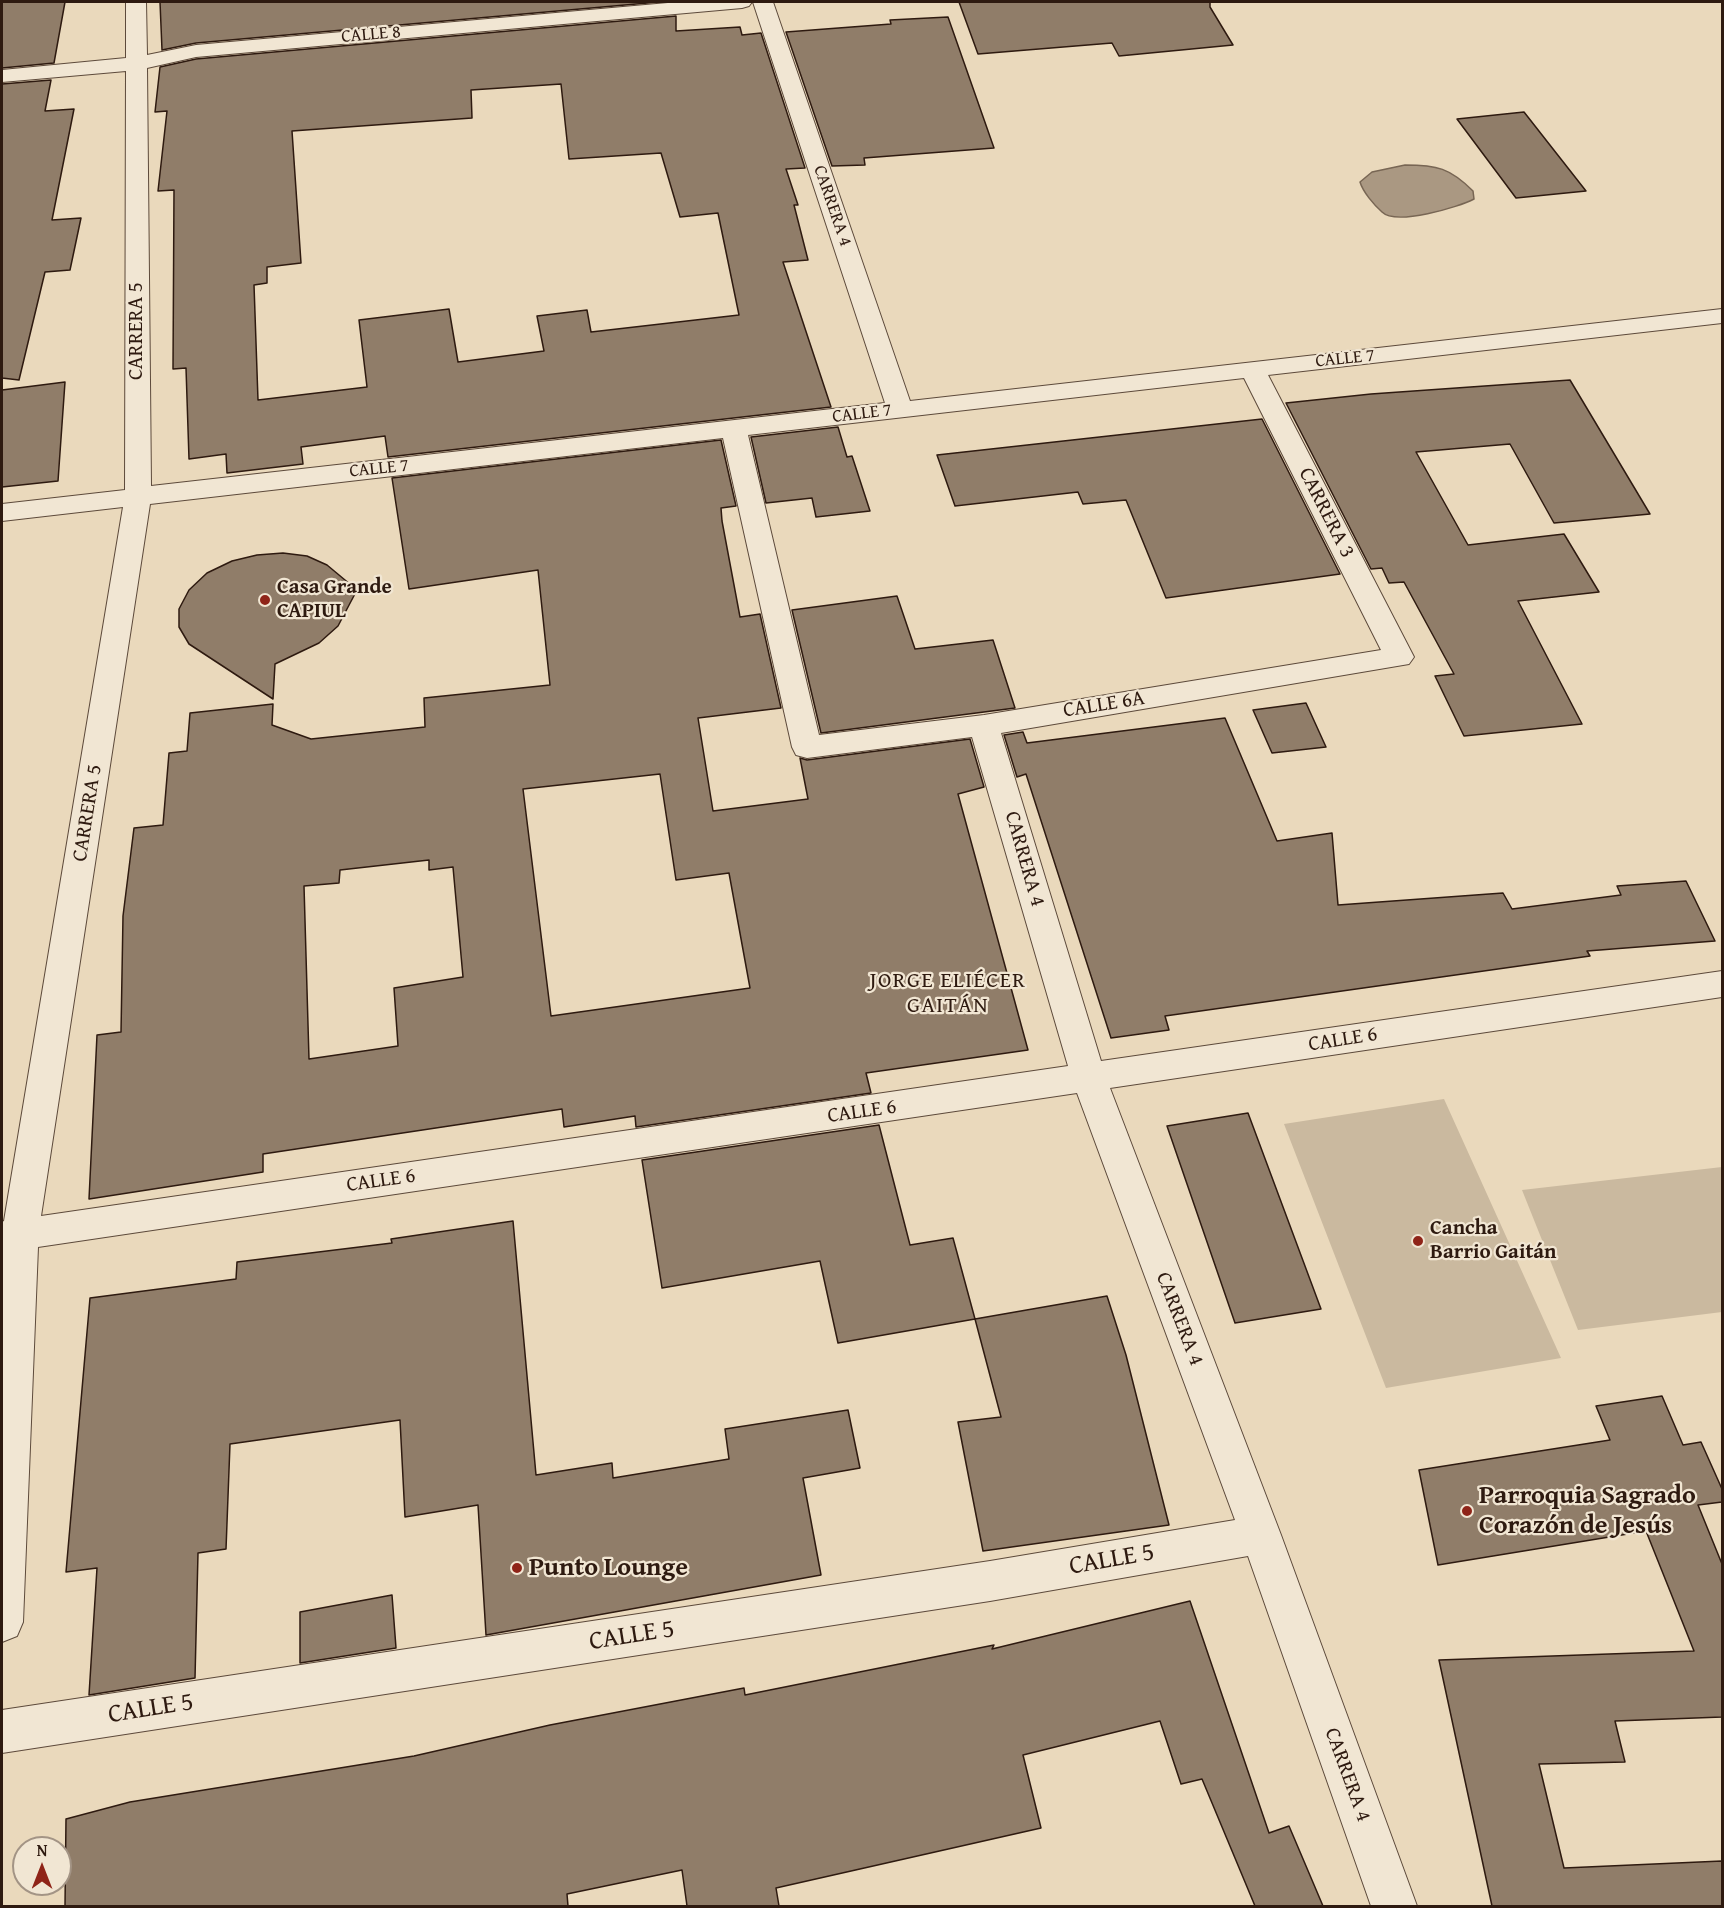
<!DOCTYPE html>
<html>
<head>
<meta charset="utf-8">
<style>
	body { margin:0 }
	#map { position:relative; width:1724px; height:1908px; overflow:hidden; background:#ead9bc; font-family:"Gentium Book Plus",serif }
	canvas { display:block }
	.frame { position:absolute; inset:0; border:3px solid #2e1a10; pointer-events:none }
	.north { position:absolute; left:12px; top:1836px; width:60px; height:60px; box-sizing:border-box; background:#f1e6d3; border:2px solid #a39485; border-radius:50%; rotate:0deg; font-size:16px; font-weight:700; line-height:24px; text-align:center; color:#2e1a10 }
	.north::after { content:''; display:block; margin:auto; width:21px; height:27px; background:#8f2418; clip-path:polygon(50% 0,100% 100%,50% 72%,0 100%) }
</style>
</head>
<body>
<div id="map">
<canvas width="1724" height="1908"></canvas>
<div class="frame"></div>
<div class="north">N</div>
</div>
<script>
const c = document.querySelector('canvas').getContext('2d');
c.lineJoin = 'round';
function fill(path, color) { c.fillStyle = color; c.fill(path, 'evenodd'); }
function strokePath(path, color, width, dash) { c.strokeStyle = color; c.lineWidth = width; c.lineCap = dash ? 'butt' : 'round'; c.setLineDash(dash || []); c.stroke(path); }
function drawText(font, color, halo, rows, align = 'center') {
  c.font = font + ' "Gentium Book Plus",serif'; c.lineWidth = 4.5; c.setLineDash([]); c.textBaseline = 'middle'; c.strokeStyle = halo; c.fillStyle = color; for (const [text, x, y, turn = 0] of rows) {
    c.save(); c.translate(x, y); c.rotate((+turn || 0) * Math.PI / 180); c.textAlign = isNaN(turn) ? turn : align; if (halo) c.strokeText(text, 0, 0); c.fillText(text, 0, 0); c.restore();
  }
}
fill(new Path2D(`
	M 1444,1099 L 1561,1358 L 1386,1388 L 1284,1124 Z
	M 1722,1167 L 1722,1312 L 1578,1330 L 1522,1190 Z`), '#cab99f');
const water = new Path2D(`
	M 1405,165 C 1437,165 1450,168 1473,191 L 1474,199 C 1459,207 1396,226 1382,212 C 1374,205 1363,192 1360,182 L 1372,172 Z`);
fill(water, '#aa9882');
strokePath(water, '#786654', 1.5);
const building = new Path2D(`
	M 2,2 L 65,2 L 54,63 L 2,68 Z
	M 160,2 L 659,2 L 196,43 L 162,50 Z
	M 959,2 L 1210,2 L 1210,7 L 1233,45 L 1119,56 L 1112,43 L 978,54 Z
	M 676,16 L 676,31 L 740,27 L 742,35 L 761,33 L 805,168 L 786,169 L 798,205 L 794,205 L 808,260 L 783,262 L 831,407 L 388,457 L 385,436 L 301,447 L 303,464 L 227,473 L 226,454 L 189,459 L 186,368 L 173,369 L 174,190 L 158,191 L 167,111 L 155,112 L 160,67 L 196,59 ZM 561,84 L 569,159 L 661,153 L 680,217 L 718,213 L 739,315 L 591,332 L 587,310 L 537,316 L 544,351 L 458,362 L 449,309 L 359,320 L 367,387 L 258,400 L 254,285 L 267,283 L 267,267 L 301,263 L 292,131 L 472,118 L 471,90 Z
	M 948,17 L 994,148 L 864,158 L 865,165 L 832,166 L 786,32 L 891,24 L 890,20 Z
	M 51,80 L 45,111 L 74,109 L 52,220 L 81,218 L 70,270 L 45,272 L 19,380 L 2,378 L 2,84 Z
	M 1524,112 L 1586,191 L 1516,198 L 1457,119 Z
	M 1570,380 L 1650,514 L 1554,523 L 1510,444 L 1416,452 L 1468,545 L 1564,534 L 1599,592 L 1518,601 L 1582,724 L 1464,736 L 1435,676 L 1454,674 L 1404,582 L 1389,583 L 1382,568 L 1371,569 L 1286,403 L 1371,394 Z
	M 65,382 L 58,481 L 2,487 L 2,390 Z
	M 1262,419 L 1340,574 L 1166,598 L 1126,500 L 1083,504 L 1078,492 L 955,506 L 937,455 Z
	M 838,427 L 847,457 L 852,456 L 870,511 L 816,517 L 812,498 L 766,503 L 751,437 Z
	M 721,440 L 736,506 L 721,508 L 722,521 L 740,617 L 760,614 L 781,708 L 698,718 L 713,811 L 808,799 L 800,758 L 807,760 L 970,739 L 984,787 L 958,794 L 1028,1050 L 866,1073 L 871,1093 L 636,1127 L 635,1116 L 564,1127 L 562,1109 L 263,1154 L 263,1172 L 89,1199 L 97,1035 L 121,1032 L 123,916 L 134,828 L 163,825 L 169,753 L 187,751 L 190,713 L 273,704 L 272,725 L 311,739 L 425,727 L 424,698 L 550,685 L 538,570 L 409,589 L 392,478 ZM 660,774 L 676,880 L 729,873 L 750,988 L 551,1016 L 523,789 ZM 429,860 L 429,870 L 453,867 L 463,977 L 394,988 L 398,1046 L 309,1059 L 304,886 L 339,883 L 340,870 Z
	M 283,553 L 307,556 L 327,565 L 357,590 L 338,626 L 319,643 L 275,664 L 273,699 L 189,644 L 179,627 L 179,609 L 189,590 L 207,573 L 232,561 L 257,555 Z
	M 897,596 L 915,649 L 993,640 L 1015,708 L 821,733 L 792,610 Z
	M 1306,703 L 1326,747 L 1272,753 L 1253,710 Z
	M 1225,718 L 1277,841 L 1332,833 L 1338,905 L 1503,893 L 1512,909 L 1621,895 L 1617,886 L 1686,881 L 1715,941 L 1587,951 L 1590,956 L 1165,1016 L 1169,1030 L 1111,1038 L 1026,774 L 1017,777 L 1004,735 L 1023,732 L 1027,743 Z
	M 1248,1113 L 1321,1309 L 1235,1323 L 1167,1126 Z
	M 879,1125 L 910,1245 L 953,1238 L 975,1319 L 838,1343 L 820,1261 L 662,1288 L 642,1160 Z
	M 513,1221 L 536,1475 L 612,1463 L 613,1478 L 729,1459 L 725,1429 L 848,1410 L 860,1468 L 803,1478 L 821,1575 L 486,1635 L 478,1505 L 405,1517 L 400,1420 L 230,1444 L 226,1549 L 198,1553 L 195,1678 L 89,1695 L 97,1568 L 66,1572 L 90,1298 L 236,1279 L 237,1262 L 392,1243 L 391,1239 Z
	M 1107,1296 L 1126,1355 L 1169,1525 L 983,1551 L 958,1422 L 1001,1417 L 975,1319 Z
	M 1662,1396 L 1683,1445 L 1701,1442 L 1722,1489 L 1722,1502 L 1698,1505 L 1722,1564 L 1722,1717 L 1615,1721 L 1625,1762 L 1539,1764 L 1564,1868 L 1722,1861 L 1722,1906 L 1492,1906 L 1439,1660 L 1694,1651 L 1646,1531 L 1438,1565 L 1419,1470 L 1610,1440 L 1596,1406 Z
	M 392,1595 L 396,1648 L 300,1663 L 300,1612 Z
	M 1190,1601 L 1269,1833 L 1289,1826 L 1323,1906 L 1255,1906 L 1202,1779 L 1181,1784 L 1160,1721 L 1023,1755 L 1041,1828 L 776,1888 L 779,1906 L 687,1906 L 682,1870 L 567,1894 L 568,1906 L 65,1906 L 66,1819 L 130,1802 L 414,1756 L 550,1725 L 744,1688 L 745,1695 L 994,1645 L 992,1649 Z`);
fill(building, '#907d69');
strokePath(building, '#2e1a10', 1.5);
const street = new Path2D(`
	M 126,2 L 146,2 L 147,55 L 196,45 L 679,2 L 752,2 L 749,6 L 742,8 L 196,57 L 147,68 L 151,486 L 885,403 L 753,2 L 773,2 L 910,401 L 1722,309 L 1722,323 L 1268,375 L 1414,657 L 1409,664 L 1001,733 L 1101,1061 L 1722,971 L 1722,997 L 1110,1088 L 1281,1535 L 1417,1906 L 1371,1906 L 1248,1556 L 990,1601 L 2,1753 L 2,1710 L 990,1561 L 1235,1520 L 1077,1093 L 38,1247 L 23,1622 L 17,1636 L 2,1642 L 2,1222 L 4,1221 L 123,507 L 2,521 L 2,504 L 125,490 L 126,71 L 2,82 L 2,70 L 126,58 ZM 1244,378 L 1381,650 L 984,715 L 819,735 L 748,435 ZM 723,438 L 792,747 L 796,755 L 807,758 L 972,737 L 1068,1066 L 41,1216 L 150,504 Z`);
strokePath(street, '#5d4a3b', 2);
fill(street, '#f1e6d3');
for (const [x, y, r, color] of [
	[265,600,6,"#8f2418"],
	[1418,1241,6,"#8f2418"],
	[1467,1511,6,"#8f2418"],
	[517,1568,6,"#8f2418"]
]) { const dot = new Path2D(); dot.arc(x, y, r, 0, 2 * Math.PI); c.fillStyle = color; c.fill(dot); strokePath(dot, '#f1e6d3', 2); }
drawText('18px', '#2e1a10', '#f1e6d3', [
	["CALLE 8",371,35,-5],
	["CARRERA 4",832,206,71],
	["CALLE 7",1345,359,-6],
	["CALLE 7",862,414,-7],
	["CALLE 7",379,469,-6]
]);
drawText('21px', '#2e1a10', '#f1e6d3', [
	["CARRERA 5",137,331,-90],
	["CARRERA 3",1326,513,63],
	["CALLE 6A",1104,705,-9],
	["CARRERA 5",88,813,-81],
	["CARRERA 4",1024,859,74],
	["CALLE 6",1343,1040,-9],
	["CALLE 6",862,1112,-8],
	["CALLE 6",381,1181,-8],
	["CARRERA 4",1179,1319,69],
	["CARRERA 4",1347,1775,70]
]);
drawText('bold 21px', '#2e1a10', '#f1e6d3', [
	["Casa Grande",277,588],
	["CAPIUL",277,612],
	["Cancha",1430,1229],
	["Barrio Gaitán",1430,1253]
], 'left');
c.letterSpacing = '1.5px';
drawText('22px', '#2e1a10', '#f1e6d3', [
	["JORGE ELIÉCER",948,981],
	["GAITÁN",948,1006]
]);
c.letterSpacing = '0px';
drawText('bold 26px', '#2e1a10', '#f1e6d3', [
	["Parroquia Sagrado",1479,1496],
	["Corazón de Jesús",1479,1526],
	["Punto Lounge",529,1568]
], 'left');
drawText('26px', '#2e1a10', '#f1e6d3', [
	["CALLE 5",1112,1560,-10],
	["CALLE 5",632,1636,-9],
	["CALLE 5",151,1709,-9]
]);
</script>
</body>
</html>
